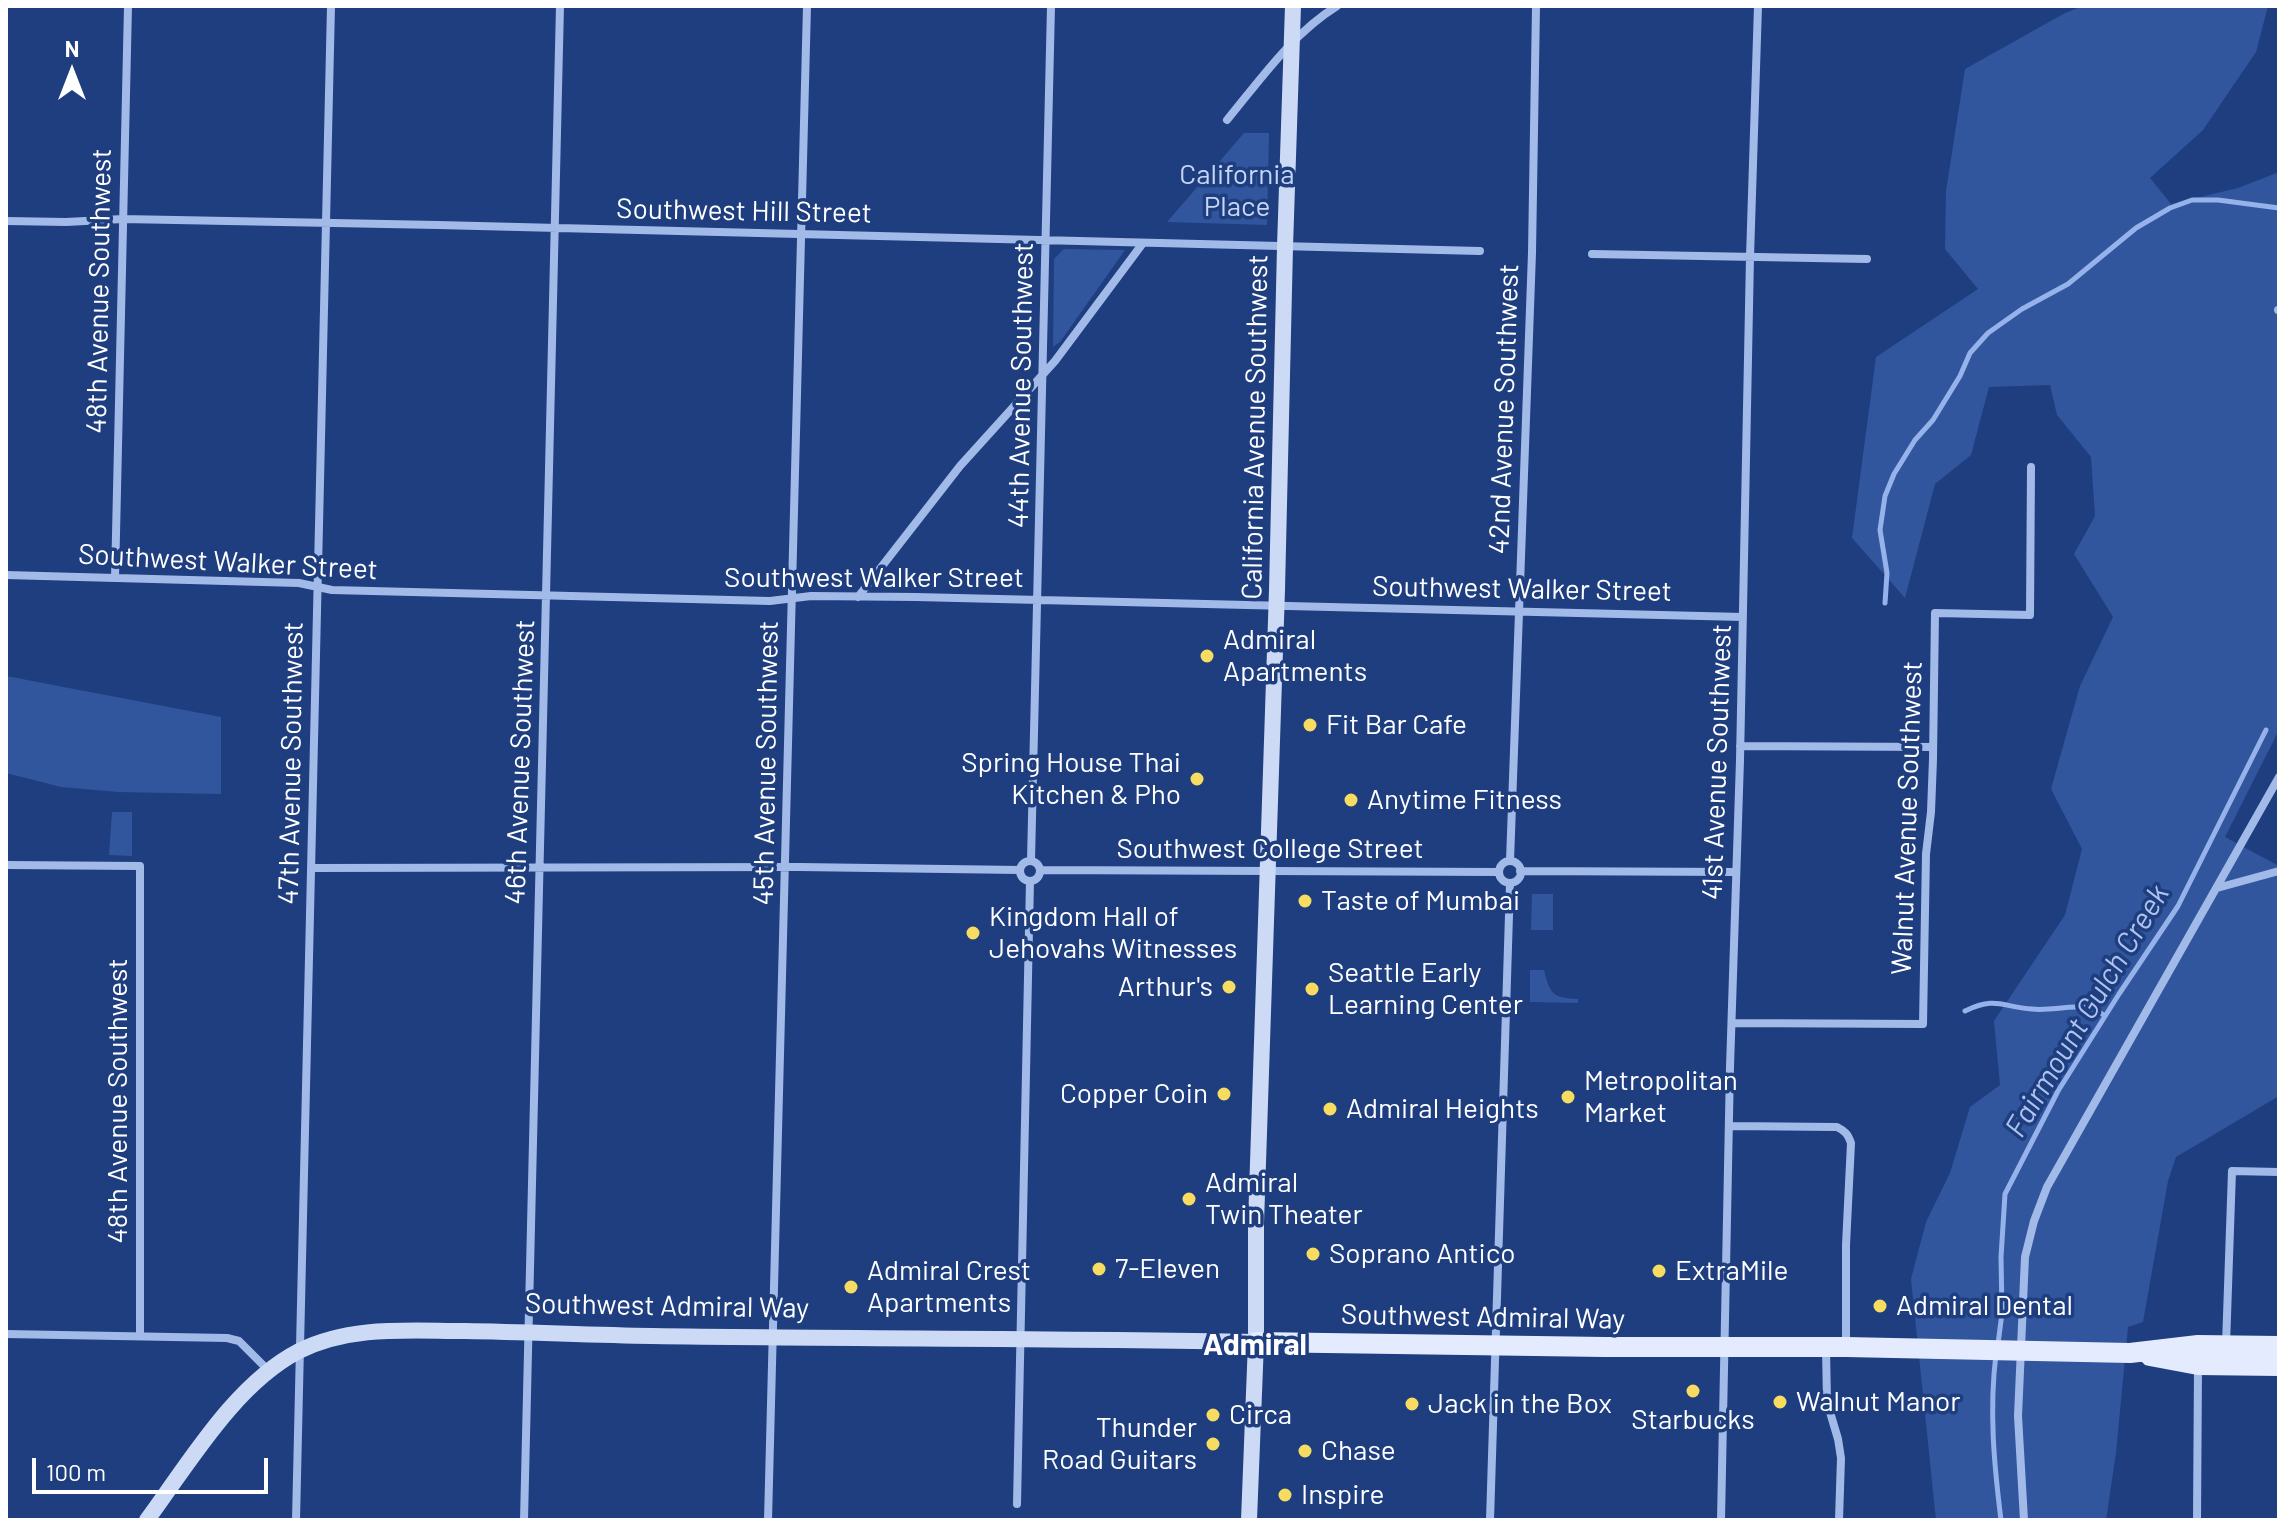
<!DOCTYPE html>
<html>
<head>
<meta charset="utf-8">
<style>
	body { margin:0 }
	#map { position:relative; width:2285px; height:1526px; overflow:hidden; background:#1e3e7f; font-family:Barlow,sans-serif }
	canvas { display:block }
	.frame { position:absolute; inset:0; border:8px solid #fff; pointer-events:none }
	.north { position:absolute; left:32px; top:32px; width:80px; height:80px; -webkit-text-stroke:6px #1e3e7f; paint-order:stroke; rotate:0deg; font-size:22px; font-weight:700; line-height:32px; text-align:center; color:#fff }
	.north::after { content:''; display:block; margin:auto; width:28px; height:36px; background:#fff; clip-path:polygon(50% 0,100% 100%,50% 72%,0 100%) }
	.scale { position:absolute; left:32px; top:1458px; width:236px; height:36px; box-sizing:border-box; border:4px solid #fff; border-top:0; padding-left:10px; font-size:24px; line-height:28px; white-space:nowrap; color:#fff; -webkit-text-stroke:6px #1e3e7f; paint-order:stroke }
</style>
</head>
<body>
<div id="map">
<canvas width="2285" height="1526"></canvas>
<div class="frame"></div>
<div class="north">N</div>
<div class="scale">100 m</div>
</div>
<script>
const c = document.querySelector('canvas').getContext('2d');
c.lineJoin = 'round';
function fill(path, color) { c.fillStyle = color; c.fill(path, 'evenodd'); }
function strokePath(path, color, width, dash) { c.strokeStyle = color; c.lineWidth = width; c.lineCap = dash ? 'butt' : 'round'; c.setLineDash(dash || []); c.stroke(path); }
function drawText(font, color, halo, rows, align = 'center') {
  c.font = font + ' Barlow,sans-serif'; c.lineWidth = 7; c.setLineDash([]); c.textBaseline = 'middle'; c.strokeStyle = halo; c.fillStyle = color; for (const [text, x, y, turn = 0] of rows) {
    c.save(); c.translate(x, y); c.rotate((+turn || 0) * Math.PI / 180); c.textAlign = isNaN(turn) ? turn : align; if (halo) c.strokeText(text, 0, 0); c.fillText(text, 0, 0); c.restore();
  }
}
fill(new Path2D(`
	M 2083,6 L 2268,6 L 2256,52 L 2203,130 L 2150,178 L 2171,204 L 2238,188 L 2279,172 L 2279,730 L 2225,837 L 2279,866 L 2279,1096 L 2176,1157 L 2168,1181 L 2143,1322 L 2128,1327 L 2116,1453 L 2106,1520 L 1936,1520 L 1911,1279 L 1926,1222 L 1950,1173 L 1970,1107 L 2000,1085 L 1994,1021 L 2065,915 L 2082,849 L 2051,789 L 2080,686 L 2113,617 L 2074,554 L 2095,516 L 2091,457 L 2057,415 L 2050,385 L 1989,387 L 1971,455 L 1935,484 L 1905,598 L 1852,538 L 1876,357 L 1978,289 L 1945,249 L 1946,191 L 1965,69 L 2065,13 Z
	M 1244,133 L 1269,133 L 1267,225 L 1167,222 Z
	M 1064,249 L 1125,250 L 1060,342 L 1053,347 L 1054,259 Z
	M 6,676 L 221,717 L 221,794 L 118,792 L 61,787 L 6,773 Z
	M 112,812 L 132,812 L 132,856 L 109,855 Z
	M 1532,894 L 1553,894 L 1553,930 L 1531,930 Z
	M 1530,970 L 1544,970 C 1550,995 1553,998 1578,999 L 1578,1003 L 1530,1002 Z`), '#31569e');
strokePath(new Path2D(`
	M 1885,603 L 1887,573 L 1880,530 L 1885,496 L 1894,474 L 1915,440 L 1933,420 L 1960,376 L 1970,353 L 1988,333 L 2022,309 L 2068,284 L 2136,228 L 2170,208 L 2192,200 L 2218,200 L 2279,208
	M 1965,1011 C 1996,996 2002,1007 2032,1009 C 2057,1012 2084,999 2105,1016
	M 1998,1344 L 2002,1313 L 2001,1257 L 2005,1194 L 2058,1091 L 2119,994 L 2178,906 L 2266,730
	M 1996,1354 C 1989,1410 1994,1464 2001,1520`), '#95b3ea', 5);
strokePath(new Path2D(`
	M 1227,120 C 1260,80 1292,34 1337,6
	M 6,221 L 66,222 L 123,219 L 438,225 L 1480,251
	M 1592,254 L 1867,259
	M 2278,310 L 2279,310
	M 6,575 L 299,583 L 332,590 L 770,601 L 811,596 L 916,597 L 1743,617
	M 115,578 L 128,6
	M 858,597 L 960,466 L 1055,361 L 1143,243
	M 1740,746 L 1933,747
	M 1031,860 L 1051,6
	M1020 871a10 10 0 1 1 20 0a10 10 0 1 1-20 0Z
	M 1510,861 L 1532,253 L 1536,6
	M1499 872a11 11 0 1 1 22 0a11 11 0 1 1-22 0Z
	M 6,865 L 140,866 L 140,1336
	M 311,868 L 799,867 L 1020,870
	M 1041,870 L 1499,872
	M 1520,871 L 1736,872
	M 2217,888 L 2279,871
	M 1732,1023 L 1923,1024 L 1926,854 L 1931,812 L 1933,759 L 1935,613 L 2030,615 L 2031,467
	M 1729,1126 L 1837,1127 C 1845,1131 1848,1134 1851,1143 L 1846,1245 L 1846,1347
	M 6,1334 L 227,1338 L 239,1341 L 268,1370
	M 2226,1345 L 2232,1171 L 2279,1172
	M 1826,1348 L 1827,1402 L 1838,1439 L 1841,1458 L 1839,1520
	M 1017,1504 L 1030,881
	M 296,1520 L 331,6
	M 524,1520 L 560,6
	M 768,1520 L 807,6
	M 1490,1520 L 1510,883
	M 1721,1520 L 1730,1067 L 1740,760 L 1750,257 L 1758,6
	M 2024,1520 L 2018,1416 L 2025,1257 L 2034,1221 L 2047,1187 L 2279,777
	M 2197,1520 L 2198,1366`), '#a2bae8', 8);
strokePath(new Path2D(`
	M 147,1520 C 189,1463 235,1384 299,1351 C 351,1325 409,1331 465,1331 C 528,1332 590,1335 652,1336 C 854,1339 1055,1338 1256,1342
	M 1249,1520 L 1256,1342 L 1256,1223 L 1277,590 L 1285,247 L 1293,6`), '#cddaf6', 16);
strokePath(new Path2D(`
	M 1256,1342 L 1605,1347 L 1846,1347 L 2130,1353 L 2198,1345 L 2279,1346
	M 2150,1356 L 2198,1365 L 2279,1366`), '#e4ebfe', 20);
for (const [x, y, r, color] of [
	[1207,656,8,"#f7dc61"],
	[1310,725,8,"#f7dc61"],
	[1197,779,8,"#f7dc61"],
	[1351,800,8,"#f7dc61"],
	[1305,901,8,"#f7dc61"],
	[973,933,8,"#f7dc61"],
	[1229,987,8,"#f7dc61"],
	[1312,989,8,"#f7dc61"],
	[1224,1094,8,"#f7dc61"],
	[1568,1097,8,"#f7dc61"],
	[1330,1109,8,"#f7dc61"],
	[1189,1199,8,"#f7dc61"],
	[1313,1254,8,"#f7dc61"],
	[1099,1269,8,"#f7dc61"],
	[1659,1271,8,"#f7dc61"],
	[851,1287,8,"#f7dc61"],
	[1880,1306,8,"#f7dc61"],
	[1693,1391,8,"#f7dc61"],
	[1780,1402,8,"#f7dc61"],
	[1412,1404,8,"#f7dc61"],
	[1213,1415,8,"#f7dc61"],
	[1213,1444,8,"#f7dc61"],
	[1305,1451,8,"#f7dc61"],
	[1285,1495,8,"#f7dc61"]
]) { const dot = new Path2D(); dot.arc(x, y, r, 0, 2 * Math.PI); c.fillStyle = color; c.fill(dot); strokePath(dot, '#1e3e7f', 3); }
drawText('28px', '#c6d7f6', '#1e3e7f', [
	["California",1237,175],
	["Place",1237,207]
]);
drawText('28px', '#fff', '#1e3e7f', [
	["Southwest Hill Street",744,211,1],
	["48th Avenue Southwest",99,291,-89],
	["44th Avenue Southwest",1021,385,-89],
	["42nd Avenue Southwest",1504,409,-88],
	["California Avenue Southwest",1255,427,-89],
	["Southwest Walker Street",228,562,3],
	["Southwest Walker Street",874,578],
	["Southwest Walker Street",1522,589,1],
	["46th Avenue Southwest",520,762,-88],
	["41st Avenue Southwest",1717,762,-88],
	["47th Avenue Southwest",291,763,-89],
	["45th Avenue Southwest",766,763,-89],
	["Walnut Avenue Southwest",1907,818,-88],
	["Southwest College Street",1270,849],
	["48th Avenue Southwest",118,1101,-90],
	["Southwest Admiral Way",667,1306,1],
	["Southwest Admiral Way",1483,1317,1]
]);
drawText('28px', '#fff', '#1e3e7f', [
	["Admiral",1223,640],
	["Apartments",1223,672],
	["Fit Bar Cafe",1326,725],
	["Spring House Thai",1181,763,"right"],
	["Kitchen & Pho",1181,795,"right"],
	["Anytime Fitness",1367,800],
	["Taste of Mumbai",1321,901],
	["Kingdom Hall of",989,917],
	["Jehovahs Witnesses",989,949],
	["Seattle Early",1328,973],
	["Learning Center",1328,1005],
	["Arthur's",1213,987,"right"],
	["Metropolitan",1584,1081],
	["Market",1584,1113],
	["Copper Coin",1208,1094,"right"],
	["Admiral Heights",1346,1109],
	["Admiral",1205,1183],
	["Twin Theater",1205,1215],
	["Soprano Antico",1329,1254],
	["7-Eleven",1115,1269],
	["Admiral Crest",867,1271],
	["Apartments",867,1303],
	["ExtraMile",1675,1271],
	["Admiral Dental",1896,1306],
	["Walnut Manor",1796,1402],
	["Jack in the Box",1428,1404],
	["Circa",1229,1415],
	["Starbucks",1693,1420,"center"],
	["Thunder",1197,1428,"right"],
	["Road Guitars",1197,1460,"right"],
	["Chase",1321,1451],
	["Inspire",1301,1495]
], 'left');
drawText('italic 30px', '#adc4f0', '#1e3e7f', [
	["Fairmount Gulch Creek",2087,1011,-59]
]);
drawText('bold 30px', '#fff', '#1e3e7f', [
	["Admiral",1255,1345]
]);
</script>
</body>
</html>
